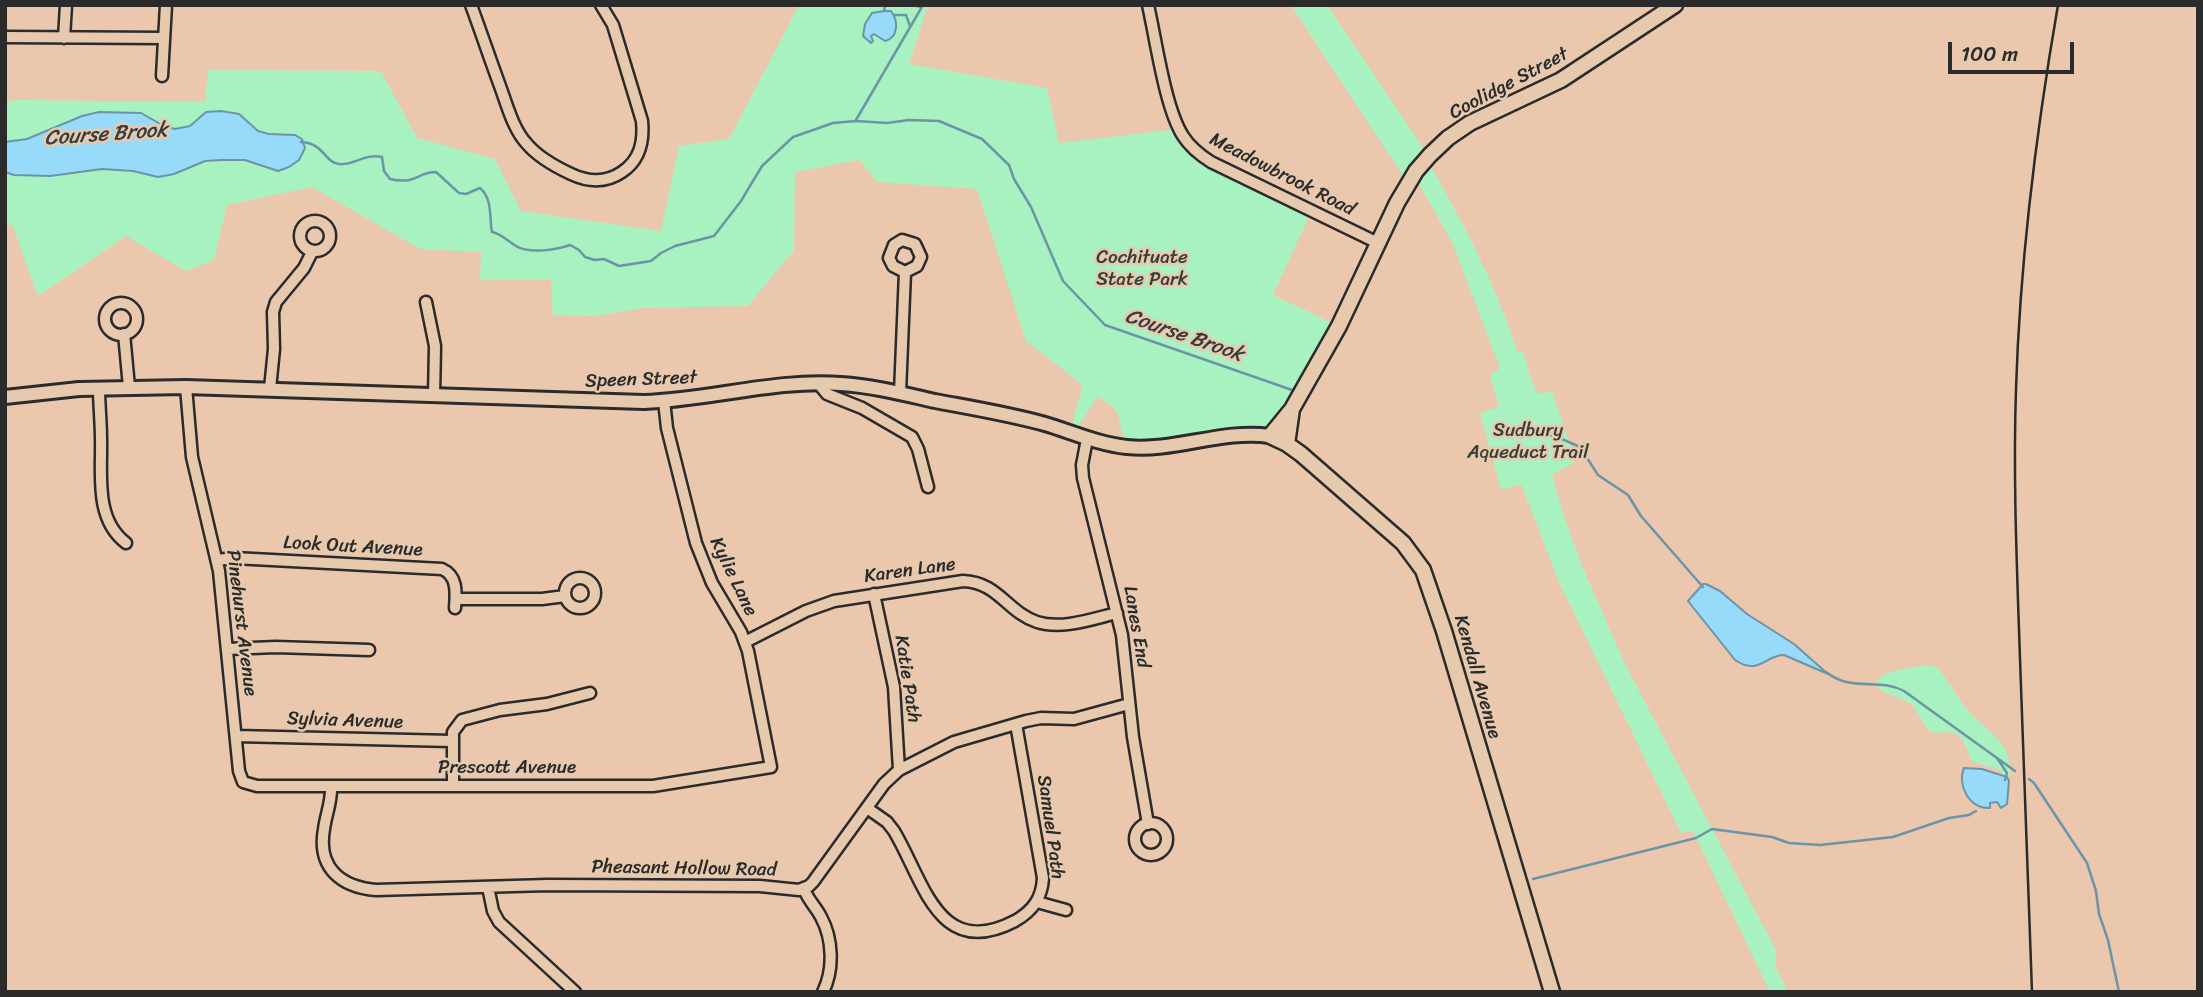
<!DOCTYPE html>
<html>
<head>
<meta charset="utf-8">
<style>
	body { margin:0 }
	#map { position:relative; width:2203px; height:997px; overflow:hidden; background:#ebc8ad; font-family:Sriracha,sans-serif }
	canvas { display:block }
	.frame { position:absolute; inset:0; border:7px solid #2b2b2b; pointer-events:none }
	.scale { position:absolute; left:1948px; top:42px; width:126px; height:32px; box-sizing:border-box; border:4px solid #2b2b2b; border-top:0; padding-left:9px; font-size:21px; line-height:24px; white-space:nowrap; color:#2b2b2b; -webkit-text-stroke:5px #e7c9ae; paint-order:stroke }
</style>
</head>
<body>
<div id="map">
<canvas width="2203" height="997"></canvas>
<div class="frame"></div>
<div class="scale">100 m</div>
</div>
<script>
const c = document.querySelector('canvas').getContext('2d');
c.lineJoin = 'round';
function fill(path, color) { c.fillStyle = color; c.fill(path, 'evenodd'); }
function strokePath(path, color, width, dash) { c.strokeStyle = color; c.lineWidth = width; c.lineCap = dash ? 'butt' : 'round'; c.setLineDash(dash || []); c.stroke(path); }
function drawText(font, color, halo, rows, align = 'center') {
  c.font = font + ' Sriracha,sans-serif'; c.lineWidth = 5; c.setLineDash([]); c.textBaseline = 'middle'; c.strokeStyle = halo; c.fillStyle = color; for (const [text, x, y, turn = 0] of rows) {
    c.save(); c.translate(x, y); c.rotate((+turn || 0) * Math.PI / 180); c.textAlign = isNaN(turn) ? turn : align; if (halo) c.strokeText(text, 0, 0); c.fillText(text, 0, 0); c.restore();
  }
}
fill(new Path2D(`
	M 799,5 L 928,5 L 909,64 L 1047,88 L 1059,143 L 1179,129 L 1192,147 L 1312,210 L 1273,295 L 1339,326 L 1270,436 L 1126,447 L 1117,411 L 1098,396 L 1078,427 L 1074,425 L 1074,416 L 1083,385 L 1026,341 L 977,189 L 877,182 L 859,160 L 795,172 L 794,250 L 748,306 L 644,308 L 595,316 L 553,315 L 551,280 L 480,280 L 481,252 L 420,249 L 312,187 L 227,205 L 214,260 L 186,271 L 126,236 L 38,296 L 12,224 L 5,227 L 5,102 L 17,100 L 205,102 L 208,70 L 381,71 L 417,138 L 495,159 L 521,211 L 661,231 L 679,146 L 729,139 Z
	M 1291,5 L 1327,5 L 1424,149 L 1403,176 Z
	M 1430,165 C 1465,225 1497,288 1518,353 L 1523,350 L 1530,376 L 1538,394 L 1552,391 L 1571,447 L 1574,463 L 1552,474 L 1563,514 L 1583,568 L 1625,664 L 1776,950 L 1776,967 L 1788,992 L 1770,992 L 1693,831 L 1681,833 L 1559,582 L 1521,484 L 1501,490 L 1480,413 L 1499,407 L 1490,376 L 1500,368 L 1453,244 L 1418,182 Z
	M 1925,665 L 1937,667 C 1948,680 1956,695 1966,708 C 1987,734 2016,742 2009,781 L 2002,775 L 2002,770 L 1973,762 C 1966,750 1964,732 1947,732 C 1940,733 1936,733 1929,731 L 1912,704 L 1880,690 L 1876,682 C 1886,668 1909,669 1925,665 Z`), '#a8f2c1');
const water = new Path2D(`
	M 884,11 L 891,11 C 899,21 898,38 885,41 L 874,34 L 871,36 L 873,41 L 871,43 L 863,36 L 865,24 L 872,13 Z
	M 221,111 L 239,114 L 258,131 L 269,134 L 295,135 L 302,139 L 305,148 L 299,160 L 289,167 L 278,171 L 245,160 L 222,160 L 205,161 L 174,174 L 158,177 L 133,171 L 102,169 L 50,176 L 14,175 L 5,172 L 5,142 L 27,139 L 82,116 L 99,112 L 141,113 L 164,126 L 175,129 L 190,126 L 206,112 Z
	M 1703,584 L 1706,584 L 1720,591 L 1747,614 L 1794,644 L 1828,674 L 1784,655 C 1765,655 1759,676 1735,660 L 1688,601 Z
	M 1964,768 L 1982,769 L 2007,777 L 2009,781 L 2007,804 L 2001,808 L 1997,802 L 1990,803 L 1990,808 C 1969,809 1957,785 1964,768 Z`);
fill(water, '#97daf9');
strokePath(water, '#6c94a7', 2);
strokePath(new Path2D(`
	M 911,5 L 922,7
	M 884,11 L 885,5
	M 894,15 L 906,15 L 910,26
	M 856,120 L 923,5
	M 301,142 C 324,143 324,162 339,164 C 354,166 364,153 382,157 L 384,171 L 390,179 C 417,185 417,172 436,172 L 459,193 L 466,194 L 480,188 C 493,199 489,218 492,232 C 502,234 507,241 516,246 C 529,254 556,250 570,245 L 579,250 L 585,257 L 595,260 L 604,259 L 619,266 L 651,261 L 661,253 L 675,246 L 714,236 L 741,201 L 762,166 L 793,137 L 833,123 L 856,121 L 887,123 L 909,120 L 939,121 L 982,139 L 1009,165 L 1014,179 L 1031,207 L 1063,281 L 1105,325 L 1295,391
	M 1541,435 L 1555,436 L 1580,447 L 1598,475 L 1628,495 L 1641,516 L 1703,587
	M 1826,672 C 1853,693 1877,677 1904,691 L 2015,771
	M 1997,758 L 2007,773 L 2005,780
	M 2029,779 L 2034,783 L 2087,863 L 2096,891 L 2099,914 L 2108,940 L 2119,992
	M 1533,879 L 1696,838 L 1712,829 L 1772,837 L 1789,843 L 1820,845 L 1893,837 L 1949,818 L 1969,815 L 1976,811`), '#6c94a7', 2.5);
const minor = new Path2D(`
	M 471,5 C 481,32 490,59 500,86 C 507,105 513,129 527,144 C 538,157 556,167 571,174 C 588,182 606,183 622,172 C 640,160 644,142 642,121 L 613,25 L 601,5
	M 1148,5 C 1156,40 1165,108 1183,136 C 1190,147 1200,155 1211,162 L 1378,243
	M 5,37 L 164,38
	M 64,38 L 66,5
	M 162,76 L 166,5
	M300 236a15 15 0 1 1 30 0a15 15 0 1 1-30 0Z
	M 426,302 L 435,346 L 434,396
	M105 319a16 16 0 1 1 32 0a16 16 0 1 1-32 0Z
	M 124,334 L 129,387
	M 818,383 L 827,394 L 862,408 L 912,437 L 918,449 L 928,487
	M 186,387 L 192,457 L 219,571 L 239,771 L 243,782 L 257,786 L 653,786 L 771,767 L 748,651 L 741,632 L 712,583 L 696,543 L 667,428 L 664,401
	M 99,388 C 99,405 101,422 101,439 C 102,473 94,519 126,543
	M 270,389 L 274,349 L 273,312 L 276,302 L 304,268 L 312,252
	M 900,393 L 905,272 L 917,266 L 921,257 L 915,244 L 902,240 L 894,245 L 889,258 L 893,266 L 905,272
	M 1087,439 L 1082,465 L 1083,478 L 1122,635 L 1133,737 L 1148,824
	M 217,560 L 234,558 L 442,569 C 458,576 456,593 455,608
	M565 593a15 15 0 1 1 30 0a15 15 0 1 1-30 0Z
	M 874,594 L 894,687 L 899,770
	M 456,599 L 542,599 L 565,596
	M 745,642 L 806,611 L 834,601 L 963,581 C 998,582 1007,612 1037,622 C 1062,630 1092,619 1117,613
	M 228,649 L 276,647 L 369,650
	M 236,736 L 452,741
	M 453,785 L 453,732 L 462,720 L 500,710 L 547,704 L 590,693
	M 331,786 C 332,801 326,814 324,829 C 317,868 341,887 376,890 L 548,885 L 760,886 L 799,890 L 809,886 L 813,882 L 884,784 L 899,770 L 954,742 L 1026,721 L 1041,718 L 1074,719 L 1129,704
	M 867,808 L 887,822 L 894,831 C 924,881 938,961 1015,921 C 1033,911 1042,898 1043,878 L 1016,724
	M1135 839a16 16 0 1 1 32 0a16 16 0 1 1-32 0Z
	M 488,887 L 493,911 L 499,922 L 575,992
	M 804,889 C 808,900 816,907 821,917 C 833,939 834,970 823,992
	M 1037,902 L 1066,910`);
const tertiary = new Path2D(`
	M 5,397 L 79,389 L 186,387 L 644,402 C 710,400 775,379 841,384 C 873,386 904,394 935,401 C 972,408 1009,414 1045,424 C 1072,432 1098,444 1127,447 C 1175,452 1222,429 1270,436`);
const secondary = new Path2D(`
	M 1287,444 L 1292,409
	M 1552,992 L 1444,631 L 1423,570 L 1403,543 L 1301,454 L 1287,444 L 1270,436 L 1292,409 L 1339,326 L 1397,203 L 1416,171 L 1430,155 L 1448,138 L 1470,123 L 1561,80 L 1675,5`);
strokePath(minor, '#2b2b2b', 15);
strokePath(tertiary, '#2b2b2b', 18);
strokePath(secondary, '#2b2b2b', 19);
strokePath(minor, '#e7c9ae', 10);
strokePath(tertiary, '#e7c9ae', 12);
strokePath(secondary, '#e7c9ae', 14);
strokePath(new Path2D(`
	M 2032,992 C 2028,881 2024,770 2020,659 C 2017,569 2013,479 2016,389 C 2020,260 2036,132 2058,5`), '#2b2b2b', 2.5);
drawText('19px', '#2b2b2b', '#e7c9ae', [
	["Coolidge Street",1509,84,-28],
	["Meadowbrook Road",1282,175,27],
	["Speen Street",641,380,-2],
	["Look Out Avenue",353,547,3],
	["Karen Lane",910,571,-8],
	["Kylie Lane",733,577,64],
	["Pinehurst Avenue",241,623,83],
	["Lanes End",1136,627,80],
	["Kendall Avenue",1477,677,74],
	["Katie Path",907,679,81],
	["Sylvia Avenue",345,721,2],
	["Prescott Avenue",507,768],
	["Samuel Path",1050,827,82],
	["Pheasant Hollow Road",684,869,1]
]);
drawText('19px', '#383f3a', '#e7c9ae', [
	["Cochituate",1142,258],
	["State Park",1142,280],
	["Sudbury",1528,431],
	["Aqueduct Trail",1528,453]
]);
drawText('italic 21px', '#363c40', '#e7c9ae', [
	["Course Brook",106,135,-4],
	["Course Brook",1184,336,19]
]);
</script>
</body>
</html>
